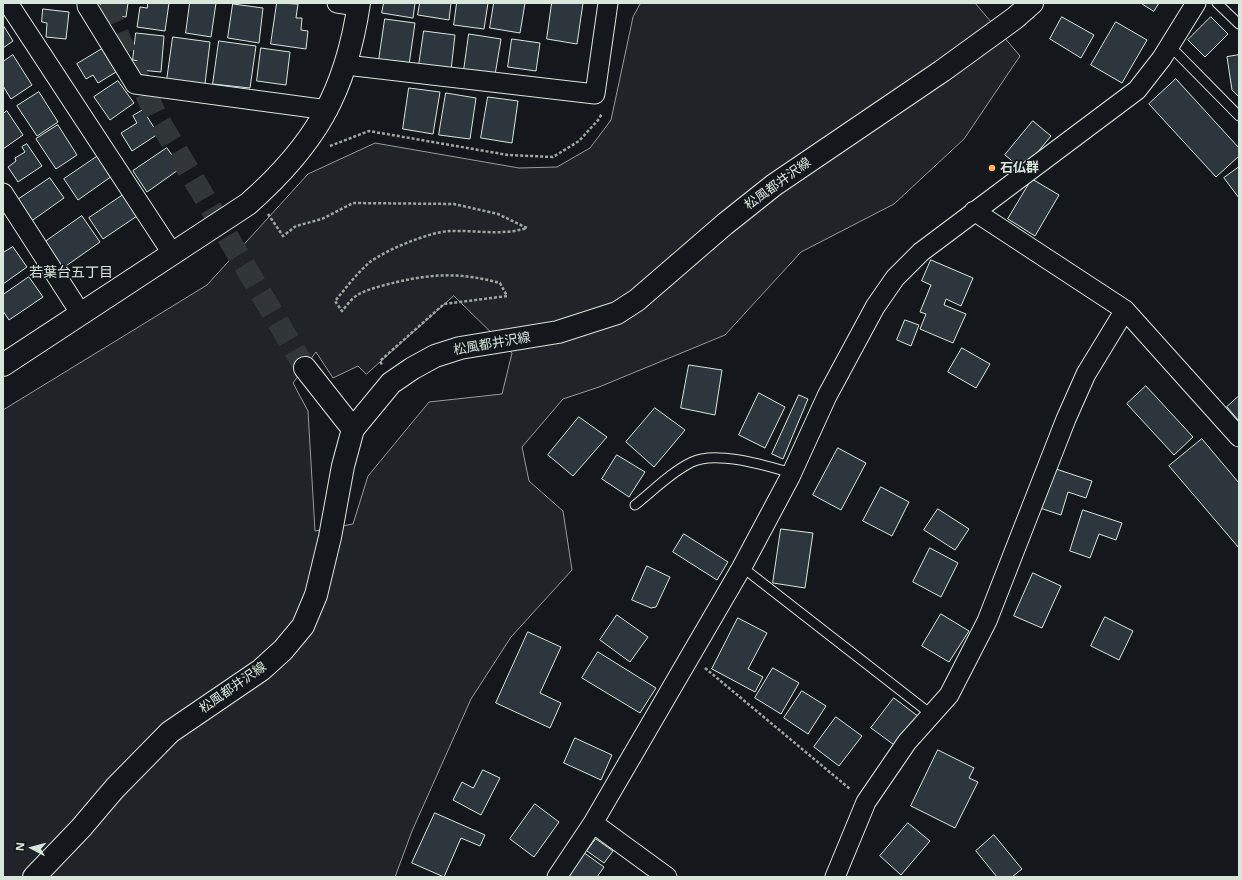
<!DOCTYPE html>
<html>
<head>
<meta charset="utf-8">
<style>
	body { margin:0 }
	#map { position:relative; width:1242px; height:880px; overflow:hidden; background:#14181c; font-family:"Open Sans",sans-serif }
	canvas { display:block }
	.frame { position:absolute; inset:0; border:4px solid #d8e6dc; pointer-events:none }
	.north { position:absolute; left:12px; top:828px; width:40px; height:40px; -webkit-text-stroke:3px #14181c; paint-order:stroke; rotate:276deg; font-size:11px; font-weight:700; line-height:16px; text-align:center; color:#d8e6dc }
	.north::after { content:''; display:block; margin:auto; width:14px; height:18px; background:#d8e6dc; clip-path:polygon(50% 0,100% 100%,50% 72%,0 100%) }
</style>
</head>
<body>
<div id="map">
<canvas width="1242" height="880"></canvas>
<div class="frame"></div>
<div class="north">N</div>
</div>
<script>
const c = document.querySelector('canvas').getContext('2d');
c.lineJoin = 'round';
function fill(path, color) { c.fillStyle = color; c.fill(path, 'evenodd'); }
function strokePath(path, color, width, dash) { c.strokeStyle = color; c.lineWidth = width; c.lineCap = dash ? 'butt' : 'round'; c.setLineDash(dash || []); c.stroke(path); }
function drawText(font, color, halo, rows, align = 'center') {
  c.font = font + ' "Open Sans","Noto Sans JP",sans-serif'; c.lineWidth = 3; c.setLineDash([]); c.textBaseline = 'middle'; c.strokeStyle = halo; c.fillStyle = color; for (const [text, x, y, turn = 0] of rows) {
    c.save(); c.translate(x, y); c.rotate((+turn || 0) * Math.PI / 180); c.textAlign = isNaN(turn) ? turn : align; if (halo) c.strokeText(text, 0, 0); c.fillText(text, 0, 0); c.restore();
  }
}
const green = new Path2D(`
	M 641,3 L 975,3 L 1020,56 L 964,139 L 894,204 L 801,252 L 725,335 L 599,387 L 563,399 L 522,447 L 529,481 L 563,511 L 572,570 L 511,637 L 471,699 L 412,831 L 395,877 L 3,877 L 3,410 L 207,285 L 308,174 L 375,143 L 519,168 L 557,167 L 590,148 L 611,120 L 633,17 ZM 454,296 L 512,353 L 502,394 L 429,402 L 368,476 L 353,524 L 315,531 L 308,411 L 293,383 L 316,352 L 333,378 L 358,366 L 366,374 Z`);
fill(green, '#202428');
strokePath(green, '#939e99', 1);
const building = new Path2D(`
	M 101,3 L 128,3 L 126,17 L 99,14 Z
	M 148,3 L 169,3 L 165,31 L 137,27 L 140,7 L 147,8 Z
	M 190,3 L 216,3 L 211,37 L 186,33 Z
	M 277,3 L 298,4 L 296,18 L 302,18 L 301,30 L 308,31 L 306,49 L 271,44 Z
	M 384,3 L 415,3 L 413,18 L 382,13 Z
	M 420,3 L 451,3 L 449,20 L 418,15 Z
	M 457,3 L 488,3 L 484,29 L 454,25 Z
	M 494,3 L 525,3 L 520,33 L 490,28 Z
	M 552,3 L 583,3 L 577,44 L 547,39 Z
	M 1141,3 L 1159,3 L 1154,11 Z
	M 233,4 L 263,8 L 259,43 L 228,38 Z
	M 43,9 L 69,12 L 66,39 L 46,37 L 47,23 L 42,22 Z
	M 1062,17 L 1094,35 L 1081,58 L 1050,39 Z
	M 1211,17 L 1228,34 L 1205,57 L 1188,40 Z
	M 385,19 L 415,23 L 409,65 L 379,60 Z
	M 1116,22 L 1147,40 L 1122,83 L 1091,65 Z
	M 3,25 L 13,41 L 3,48 Z
	M 424,31 L 455,35 L 451,70 L 419,65 Z
	M 136,33 L 164,36 L 161,72 L 140,70 L 138,61 L 133,60 Z
	M 469,34 L 501,39 L 495,75 L 464,70 Z
	M 173,37 L 210,42 L 205,84 L 167,80 Z
	M 512,39 L 540,43 L 536,71 L 508,67 Z
	M 219,41 L 256,46 L 250,88 L 213,84 Z
	M 261,48 L 290,52 L 286,85 L 257,81 Z
	M 102,49 L 116,72 L 98,83 L 93,75 L 86,79 L 77,64 Z
	M 13,55 L 32,85 L 11,99 L 3,86 L 3,62 Z
	M 1239,55 L 1239,97 L 1232,90 L 1227,57 Z
	M 1176,79 L 1239,148 L 1239,156 L 1216,177 L 1149,104 Z
	M 118,81 L 134,103 L 110,120 L 94,97 Z
	M 409,88 L 440,92 L 433,134 L 403,129 Z
	M 39,92 L 58,122 L 37,136 L 17,106 Z
	M 446,93 L 476,98 L 470,139 L 439,135 Z
	M 488,97 L 518,101 L 512,143 L 481,138 Z
	M 143,110 L 158,134 L 132,151 L 121,133 L 137,123 L 133,116 Z
	M 7,111 L 23,135 L 3,149 L 3,114 Z
	M 1033,121 L 1051,136 L 1023,170 L 1005,155 Z
	M 58,125 L 77,155 L 56,169 L 36,139 Z
	M 27,144 L 42,166 L 18,182 L 8,167 L 16,161 L 15,158 L 25,152 L 22,147 Z
	M 167,148 L 181,168 L 147,192 L 133,171 Z
	M 98,156 L 112,176 L 78,200 L 64,179 Z
	M 1239,167 L 1239,198 L 1224,178 Z
	M 50,178 L 64,198 L 30,222 L 16,201 Z
	M 1032,179 L 1059,195 L 1035,236 L 1008,219 Z
	M 123,195 L 137,216 L 103,239 L 89,218 Z
	M 82,216 L 100,242 L 63,268 L 45,242 Z
	M 13,247 L 27,267 L 3,284 L 3,253 Z
	M 931,260 L 973,278 L 961,306 L 946,299 L 944,305 L 966,314 L 953,343 L 920,329 L 926,314 L 920,312 L 931,285 L 922,281 Z
	M 29,277 L 43,297 L 9,320 L 3,311 L 3,295 Z
	M 905,320 L 919,325 L 911,346 L 897,340 Z
	M 962,348 L 990,364 L 976,388 L 948,372 Z
	M 689,365 L 722,370 L 715,415 L 681,408 Z
	M 1146,386 L 1193,437 L 1174,455 L 1127,404 Z
	M 759,393 L 785,407 L 765,448 L 739,435 Z
	M 799,395 L 808,399 L 783,459 L 772,454 Z
	M 1239,396 L 1239,421 L 1227,407 Z
	M 655,408 L 685,430 L 654,467 L 626,442 Z
	M 579,417 L 607,437 L 573,476 L 548,455 Z
	M 1202,439 L 1239,483 L 1239,548 L 1169,466 Z
	M 838,448 L 866,463 L 841,510 L 813,495 Z
	M 617,455 L 645,472 L 629,497 L 602,479 Z
	M 1053,468 L 1092,481 L 1086,498 L 1068,492 L 1061,515 L 1040,508 Z
	M 881,487 L 909,502 L 892,536 L 863,521 Z
	M 938,509 L 969,529 L 955,550 L 924,530 Z
	M 1083,510 L 1122,523 L 1116,540 L 1099,534 L 1090,558 L 1070,551 Z
	M 781,529 L 813,533 L 805,588 L 773,583 Z
	M 684,534 L 728,562 L 717,580 L 673,552 Z
	M 930,548 L 958,563 L 941,597 L 913,582 Z
	M 647,566 L 670,577 L 656,607 L 651,608 L 632,600 Z
	M 1033,573 L 1061,586 L 1042,628 L 1014,616 Z
	M 941,614 L 969,631 L 949,662 L 922,646 Z
	M 617,615 L 648,637 L 630,662 L 600,640 Z
	M 1105,617 L 1133,631 L 1119,660 L 1091,646 Z
	M 738,618 L 767,633 L 748,669 L 763,677 L 755,692 L 712,669 Z
	M 528,632 L 561,647 L 540,693 L 561,703 L 550,728 L 496,703 Z
	M 598,652 L 656,688 L 640,713 L 582,678 Z
	M 773,668 L 799,683 L 781,714 L 755,698 Z
	M 802,691 L 826,706 L 808,734 L 784,718 Z
	M 894,698 L 919,717 L 897,747 L 871,728 Z
	M 836,717 L 862,736 L 839,766 L 814,747 Z
	M 575,738 L 612,755 L 601,780 L 564,763 Z
	M 938,750 L 974,768 L 969,778 L 978,782 L 955,828 L 911,806 Z
	M 483,770 L 500,778 L 481,815 L 453,800 L 462,782 L 473,788 Z
	M 535,804 L 559,822 L 534,857 L 510,839 Z
	M 435,813 L 485,835 L 480,846 L 461,838 L 444,877 L 412,863 Z
	M 908,823 L 930,841 L 901,875 L 880,856 Z
	M 994,835 L 1022,869 L 1012,877 L 997,877 L 976,851 Z
	M 596,839 L 613,851 L 604,863 L 587,851 Z
	M 583,852 L 604,867 L 597,877 L 567,877 Z`);
fill(building, '#2c363c');
strokePath(building, '#d8e6dc', 1);
strokePath(new Path2D(`
	M 105,3 L 121,42 L 157,117 L 305,368`), '#313739', 22, [22, 11]);
const service = new Path2D(`
	M 1217,3 L 1239,24
	M 1170,46 L 1239,116
	M 635,505 C 653,491 671,472 692,462 C 716,450 767,466 792,473
	M 742,567 L 932,715`);
const minor = new Path2D(`
	M 8,3 L 172,253
	M 87,3 L 87,6 L 135,84 L 328,110
	M 337,3 L 358,6
	M 346,65 L 595,94 L 608,3
	M 3,193 L 81,314
	M 974,211 L 1125,310 L 1239,437
	M 593,823 L 667,877
	M 557,877 L 593,823 L 742,567 L 790,477 L 827,396 L 875,307 L 895,278 L 921,252 L 1137,90 L 1162,58 L 1196,3
	M 835,877 L 866,802 L 907,742 L 949,695 L 987,621 L 1066,419 L 1086,374 L 1125,310`);
const tertiary = new Path2D(`
	M 3,365 L 248,204 C 315,145 346,92 359,3
	M 305,368 L 353,429
	M 34,877 L 81,828 L 115,788 L 170,732 L 261,670 L 283,650 L 303,626 L 316,595 L 330,537 L 343,466 L 353,429 L 391,383 L 413,368 L 435,356 L 460,348 L 558,332 L 617,313 L 637,300 L 725,224 L 774,185 L 942,71 L 1015,18 L 1032,3`);
strokePath(service, '#d8e6dc', 11);
strokePath(minor, '#d8e6dc', 21);
strokePath(tertiary, '#d8e6dc', 24);
strokePath(new Path2D(`
	M 330,146 L 369,131 L 508,155 L 553,157 L 579,141 L 599,119 L 602,113
	M 268,214 L 283,236 L 296,226 L 322,219 L 353,203 L 454,204 L 498,214 L 527,228 C 501,236 475,230 449,231 C 427,233 388,249 370,262 C 357,273 346,288 335,301 L 342,311 C 347,305 353,297 359,294 C 371,288 385,285 397,282 C 435,273 463,273 500,283 L 507,296 L 444,304 L 380,361 L 382,365
	M 705,668 L 850,789`), '#9da8a2', 2.5, [3, 2]);
strokePath(service, '#14181c', 9);
strokePath(minor, '#14181c', 19);
strokePath(tertiary, '#14181c', 22);
for (const [x, y, r, color] of [
	[992,168,4,"#ffb74d"]
]) { const dot = new Path2D(); dot.arc(x, y, r, 0, 2 * Math.PI); c.fillStyle = color; c.fill(dot); strokePath(dot, '#14181c', 1.5); }
drawText('bold 13px', '#d8e6dc', '#14181c', [
	["石仏群",1000,168]
], 'left');
drawText('13px', '#d8e6dc', '#14181c', [
	["松風都井沢線",778,184,-36],
	["松風都井沢線",492,344,-10],
	["松風都井沢線",233,688,-35]
]);
drawText('14px', '#d8e6dc', '#14181c', [
	["若葉台五丁目",71,273]
]);
</script>
</body>
</html>
